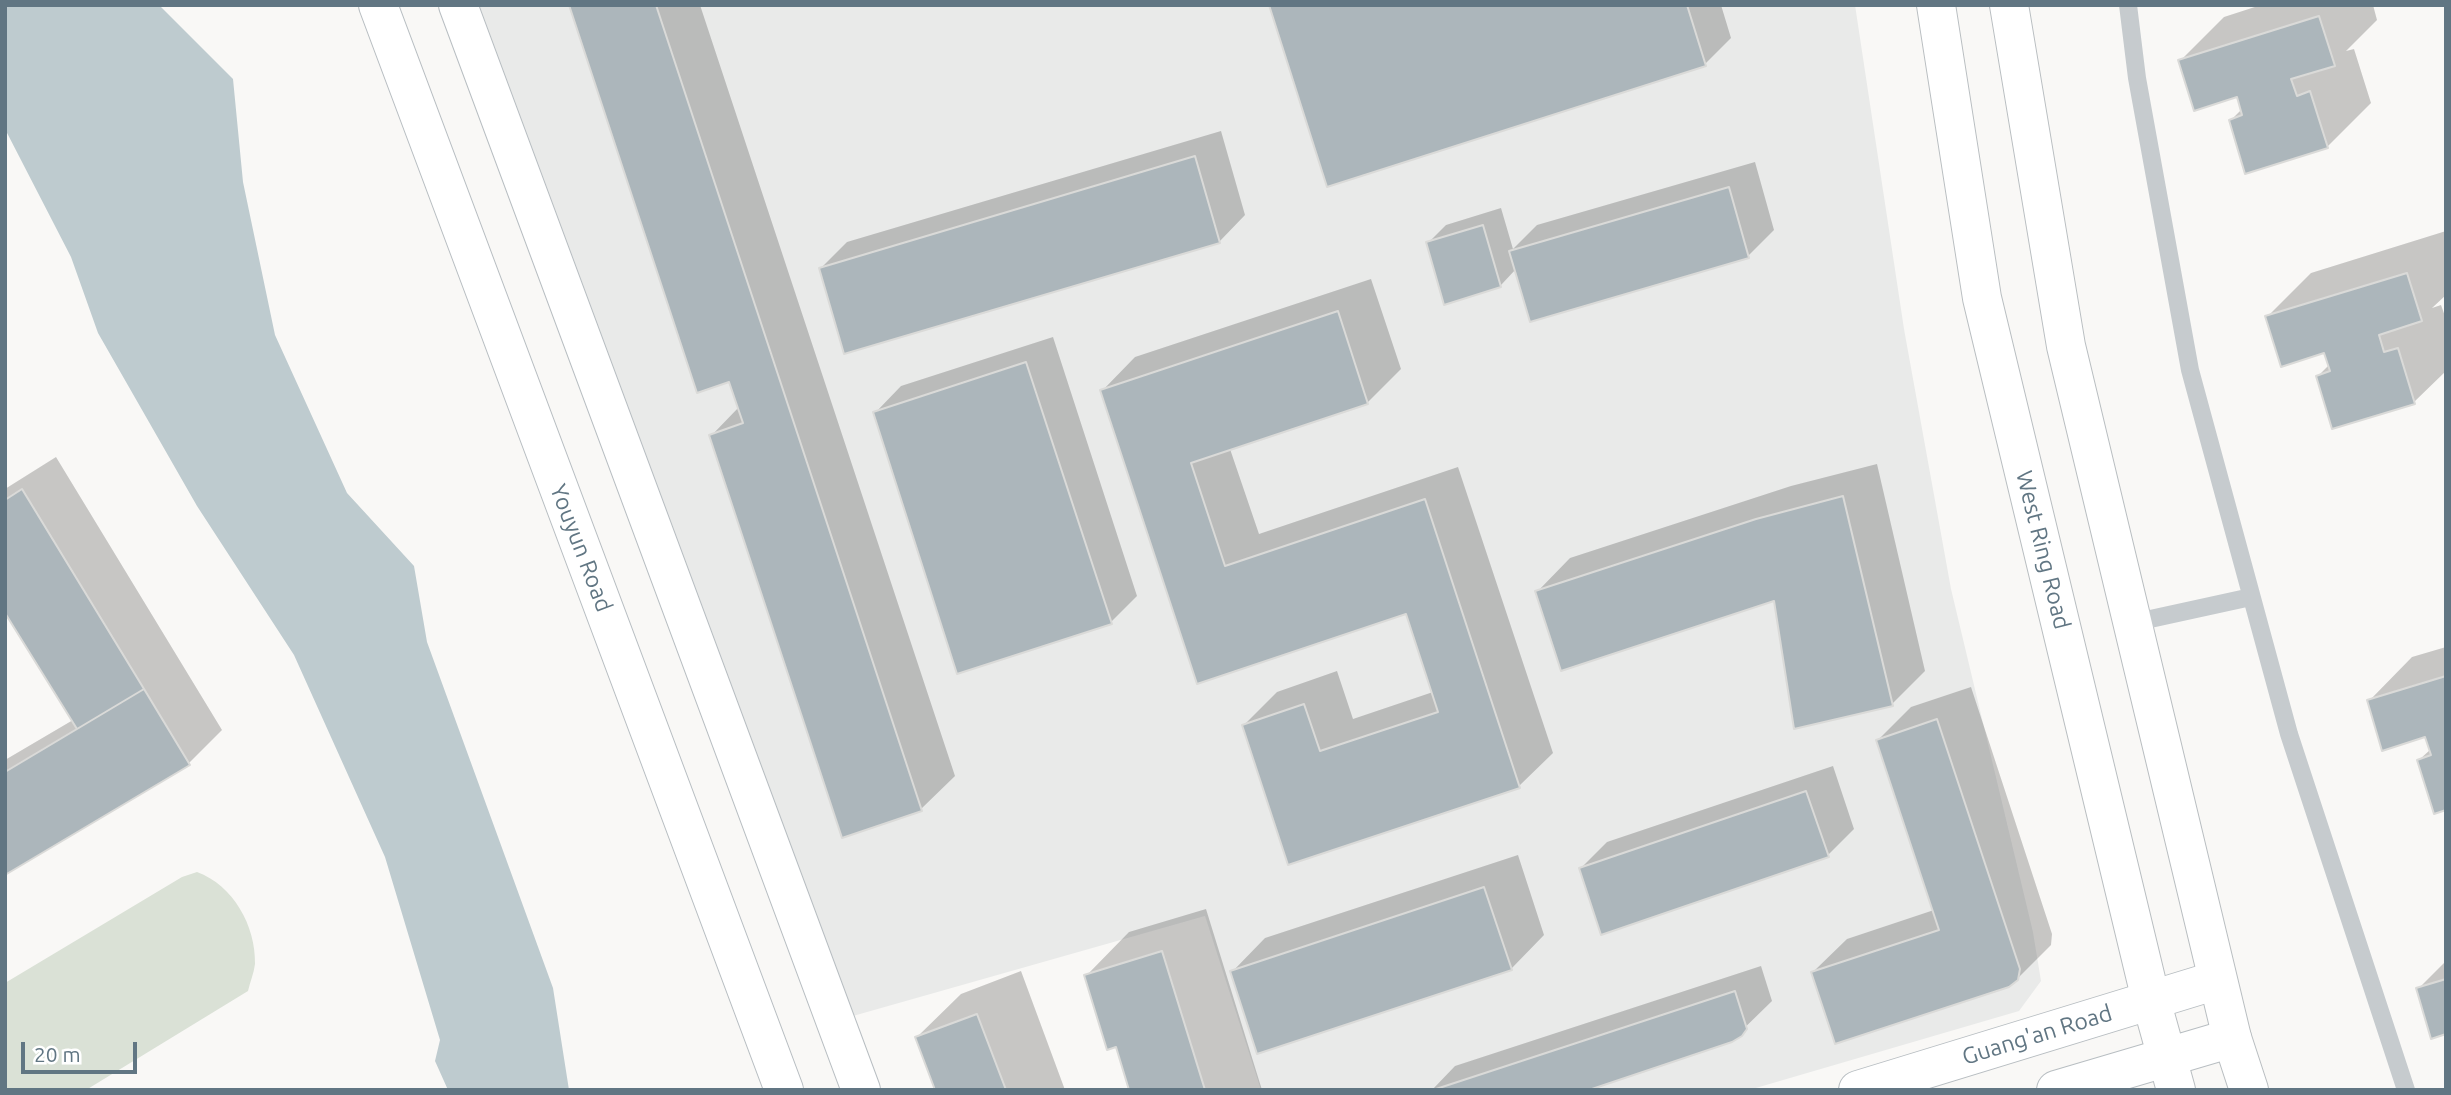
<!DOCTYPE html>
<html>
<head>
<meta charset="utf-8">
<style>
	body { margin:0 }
	#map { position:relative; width:2451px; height:1095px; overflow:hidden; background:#f9f8f6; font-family:Ubuntu,sans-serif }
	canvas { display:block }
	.frame { position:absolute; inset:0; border:7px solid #617683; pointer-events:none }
	.scale { position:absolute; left:21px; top:1042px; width:116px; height:32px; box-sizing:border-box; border:4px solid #617683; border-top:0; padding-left:9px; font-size:21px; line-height:24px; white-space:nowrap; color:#617683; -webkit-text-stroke:5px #fff; paint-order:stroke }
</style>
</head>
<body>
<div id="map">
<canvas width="2451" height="1095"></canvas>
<div class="frame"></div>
<div class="scale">20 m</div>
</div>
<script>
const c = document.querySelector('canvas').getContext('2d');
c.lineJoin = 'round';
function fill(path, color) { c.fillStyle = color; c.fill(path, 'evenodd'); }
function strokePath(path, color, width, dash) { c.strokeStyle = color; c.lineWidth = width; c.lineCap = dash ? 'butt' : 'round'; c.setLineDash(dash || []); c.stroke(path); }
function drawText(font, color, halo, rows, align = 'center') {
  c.font = font + ' Ubuntu,sans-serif'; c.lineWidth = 7; c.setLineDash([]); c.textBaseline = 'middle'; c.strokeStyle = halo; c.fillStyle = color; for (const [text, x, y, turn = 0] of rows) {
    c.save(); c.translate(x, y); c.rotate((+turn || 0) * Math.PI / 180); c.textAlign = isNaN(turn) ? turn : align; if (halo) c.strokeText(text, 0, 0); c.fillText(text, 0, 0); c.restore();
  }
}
fill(new Path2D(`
	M 477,5 L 1855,5 L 1904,329 L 1951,589 L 2033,932 L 2041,981 L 2019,1011 L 1749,1090 L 1261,1090 L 1205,916 L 853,1016 Z`), '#e9eae9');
fill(new Path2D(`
	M 197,872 C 233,885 256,926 255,964 C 254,973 250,982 248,991 L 86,1090 L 5,1090 L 5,983 L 182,877 Z`), '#dae1d6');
fill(new Path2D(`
	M 5,5 L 159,5 L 233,79 L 243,182 L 275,335 L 347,493 L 414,566 L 427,642 L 553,988 L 569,1090 L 448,1090 L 435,1061 L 440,1040 L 385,857 L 294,655 L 197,506 L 98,333 L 71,257 L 5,129 Z`), '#becbcf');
fill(new Path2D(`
	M 570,5 L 700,5 L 955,776 L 921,809 L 711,436 L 739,407 Z
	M 1271,5 L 1721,5 L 1731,38 L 1705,64 Z
	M 2261,5 L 2373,5 L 2377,20 L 2346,51 L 2354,49 L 2371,103 L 2327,147 L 2231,120 L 2242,109 L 2238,95 L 2180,61 L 2224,17 Z
	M 1221,131 L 1245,215 L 1219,242 L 821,268 L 847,242 Z
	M 1755,162 L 1774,230 L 1748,256 L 1516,269 L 1501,285 L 1445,302 L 1428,243 L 1446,225 L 1501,208 L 1513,249 L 1537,225 Z
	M 2446,231 L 2446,295 L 2432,308 L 2441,305 L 2446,319 L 2446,371 L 2414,402 L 2318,376 L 2329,365 L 2325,351 L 2267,317 L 2311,273 Z
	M 1371,279 L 1401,369 L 1367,403 L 1230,449 L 1259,534 L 1458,467 L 1553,753 L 1519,786 L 1289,863 L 1244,725 L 1277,692 L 1337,671 L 1353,719 L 1433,692 L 1407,612 L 1198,682 L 1102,391 L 1135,357 Z
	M 1053,337 L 1137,596 L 1111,622 L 875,413 L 901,386 Z
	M 56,457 L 222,730 L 189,763 L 5,873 L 5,760 L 73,720 L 5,610 L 5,489 Z
	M 1877,464 L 1925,671 L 1892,704 L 1775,599 L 1537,592 L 1570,558 L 1791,486 Z
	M 2446,647 L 2446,809 L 2419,760 L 2431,749 L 2426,735 L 2369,701 L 2412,657 Z
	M 1971,687 L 2052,934 L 2051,945 L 2017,979 L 1813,972 L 1847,939 L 1934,910 L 1878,740 L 1911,707 Z
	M 1833,766 L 1854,829 L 1828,855 L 1581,868 L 1607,842 Z
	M 1518,855 L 1544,935 L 1511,969 L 1232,972 L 1265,938 Z
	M 1206,909 L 1262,1090 L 1131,1090 L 1117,1045 L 1086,976 L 1129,932 Z
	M 2446,961 L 2446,1032 L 2418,989 Z
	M 1761,966 L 1772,1001 L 1731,1041 L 1582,1090 L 1432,1090 L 1455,1066 Z
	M 1021,971 L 1065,1090 L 937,1090 L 917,1037 L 961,994 Z`), '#0003');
const building = new Path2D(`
	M 569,5 L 656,5 L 922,811 L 842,838 L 709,435 L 743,423 L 729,382 L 697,393 Z
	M 1269,5 L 1687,5 L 1706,66 L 1327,187 Z
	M 2319,16 L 2335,66 L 2291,79 L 2297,96 L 2310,91 L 2328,148 L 2245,174 L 2229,120 L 2242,115 L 2237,97 L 2194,111 L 2178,60 Z
	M 1195,156 L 1220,243 L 844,354 L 819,268 Z
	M 1729,187 L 1749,258 L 1530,322 L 1509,251 Z
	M 1483,225 L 1501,287 L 1444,305 L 1426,242 Z
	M 2407,273 L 2422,321 L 2379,335 L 2384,352 L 2398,348 L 2415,404 L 2332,429 L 2316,376 L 2330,371 L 2324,353 L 2281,367 L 2265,316 Z
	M 1338,311 L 1368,404 L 1191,463 L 1225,566 L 1425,499 L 1520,788 L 1288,865 L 1242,725 L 1304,704 L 1320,751 L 1438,712 L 1406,614 L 1197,684 L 1100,390 Z
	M 1026,362 L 1112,624 L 957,674 L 873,412 Z
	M 22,489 L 144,689 L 77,729 L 5,613 L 5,500 Z
	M 1843,496 L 1893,706 L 1794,729 L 1774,601 L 1561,671 L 1535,591 L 1756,519 Z
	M 2446,676 L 2446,810 L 2434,814 L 2417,760 L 2431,755 L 2425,737 L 2382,751 L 2367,700 Z
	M 144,689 L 190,765 L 5,875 L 5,772 Z
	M 1937,719 L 2020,969 L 2018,980 L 2009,987 L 1835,1044 L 1811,972 L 1939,930 L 1876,740 Z
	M 1806,791 L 1829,857 L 1601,935 L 1579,868 Z
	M 1484,887 L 1512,970 L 1257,1054 L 1230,971 Z
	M 1162,951 L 1205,1090 L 1129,1090 L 1116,1047 L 1107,1050 L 1084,975 Z
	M 2446,979 L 2446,1034 L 2431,1039 L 2416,988 Z
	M 1735,991 L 1747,1029 L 1742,1036 L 1732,1042 L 1589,1090 L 1433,1090 Z
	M 977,1014 L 1006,1090 L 935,1090 L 915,1037 Z`);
fill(building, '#acb6bb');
strokePath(building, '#dadad8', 2);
const secondary = new Path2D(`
	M 378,5 L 784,1090
	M 458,5 L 861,1090
	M 1858,1090 L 2217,980
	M 2056,1090 L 2232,1038`);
const primary = new Path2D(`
	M 1936,5 L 1982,298 L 2151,1000 L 2176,1090
	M 2009,5 L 2066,346 L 2232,1038 L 2249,1090`);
strokePath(secondary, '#b8bec2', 40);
strokePath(primary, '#b9bec1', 40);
strokePath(new Path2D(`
	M 2128,5 L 2137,78 L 2190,370 L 2289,734 L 2406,1090
	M 2132,623 L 2251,597`), '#c6cbce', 18);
strokePath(secondary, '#fff', 38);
strokePath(primary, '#fff', 38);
drawText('23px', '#617683', '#fff', [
	["Youyun Road",581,548,69],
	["West Ring Road",2043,550,76],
	["Guang'an Road",2037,1035,-17]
]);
</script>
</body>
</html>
